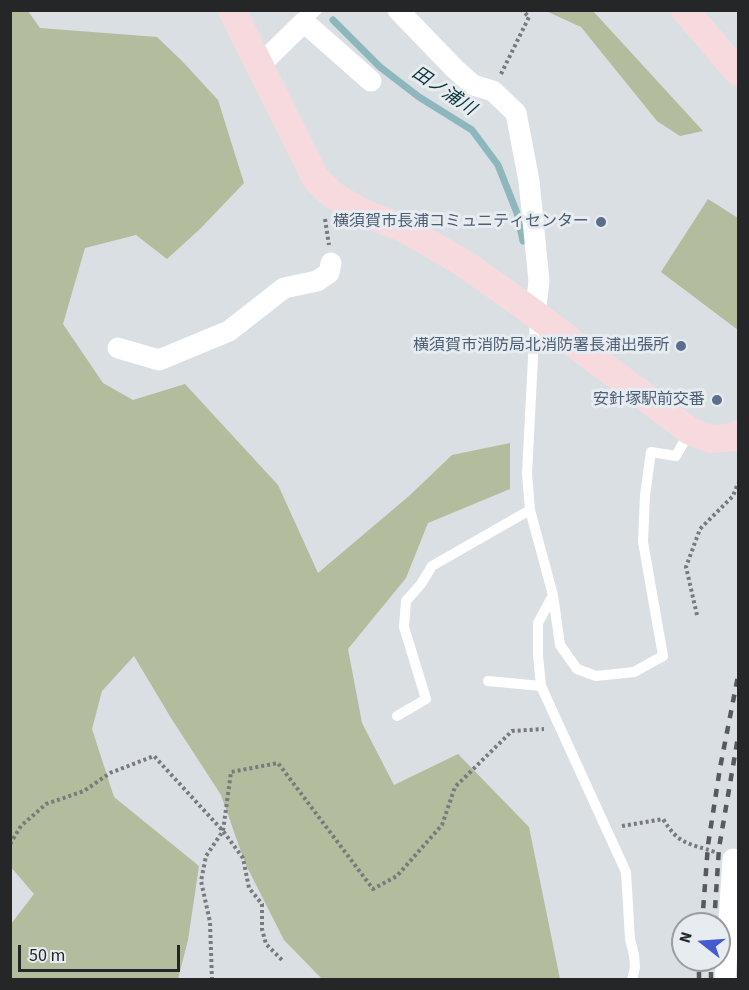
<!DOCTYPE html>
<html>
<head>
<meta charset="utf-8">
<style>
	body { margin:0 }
	#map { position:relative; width:749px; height:990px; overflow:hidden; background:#d9dfe3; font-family:"Source Sans 3",sans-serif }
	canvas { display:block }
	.frame { position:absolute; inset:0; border:12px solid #242627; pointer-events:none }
	.north { position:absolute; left:671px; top:912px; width:60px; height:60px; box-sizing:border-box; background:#e7ecf0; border:2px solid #999da0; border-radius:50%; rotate:287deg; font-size:16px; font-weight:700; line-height:24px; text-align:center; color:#242627 }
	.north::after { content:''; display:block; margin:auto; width:21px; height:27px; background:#455cd0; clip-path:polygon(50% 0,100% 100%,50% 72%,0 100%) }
	.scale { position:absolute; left:18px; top:945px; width:162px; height:27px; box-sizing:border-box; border:3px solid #242627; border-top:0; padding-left:8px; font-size:18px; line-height:21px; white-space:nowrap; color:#242627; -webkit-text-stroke:4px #e7ecf0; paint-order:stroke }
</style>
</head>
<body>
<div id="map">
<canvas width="749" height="990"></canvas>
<div class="frame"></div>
<div class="north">N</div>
<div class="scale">50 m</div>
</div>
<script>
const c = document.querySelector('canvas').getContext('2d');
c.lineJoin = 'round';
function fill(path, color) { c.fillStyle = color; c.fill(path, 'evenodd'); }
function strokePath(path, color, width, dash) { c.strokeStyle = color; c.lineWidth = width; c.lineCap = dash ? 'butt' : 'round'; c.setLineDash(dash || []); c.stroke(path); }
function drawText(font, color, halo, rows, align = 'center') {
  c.font = font + ' "Source Sans 3","Noto Sans JP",sans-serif'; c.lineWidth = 6; c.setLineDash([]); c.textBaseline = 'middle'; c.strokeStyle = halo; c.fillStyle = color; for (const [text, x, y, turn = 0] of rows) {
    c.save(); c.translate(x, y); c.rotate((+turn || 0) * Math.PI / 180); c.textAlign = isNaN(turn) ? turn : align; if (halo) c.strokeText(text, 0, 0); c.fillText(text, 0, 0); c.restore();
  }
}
fill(new Path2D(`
	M 28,11 L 40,28 L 157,37 L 183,62 L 218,100 L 244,183 L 200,229 L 167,259 L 136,235 L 85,248 L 63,324 L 103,383 L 133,400 L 185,384 L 278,485 L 318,573 L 409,496 L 452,455 L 510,443 L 510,489 L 428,523 L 406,578 L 348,649 L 362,723 L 394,785 L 458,754 L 529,827 L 560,979 L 322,979 L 284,940 L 245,863 L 221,795 L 171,718 L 134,656 L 102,691 L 92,729 L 114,797 L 199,866 L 188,940 L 178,979 L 11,979 L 11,924 L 34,894 L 10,866 L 10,11 Z
	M 546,11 L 593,11 L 703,131 L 680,136 L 657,121 L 581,27 Z
	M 708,199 L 738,218 L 738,330 L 661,272 Z`), '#b3bc9c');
strokePath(new Path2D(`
	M 333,20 L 380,67 L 419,97 L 472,130 L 498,165 L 517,213 L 523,241`), '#8db7bd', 7);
strokePath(new Path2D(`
	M 501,74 L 529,17 L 522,10
	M 325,219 L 329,245
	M 697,615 L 686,567 L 700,529 L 733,496 L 738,483
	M 622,826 L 663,819 C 679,845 688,843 715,852
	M 10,844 L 21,826 L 46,804 L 84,791 L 110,773 L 154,756 L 223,831 L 243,858 L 249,888 L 262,904 L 262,929 L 266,944 L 283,961
	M 212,980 L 210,922 L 201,881 L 206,856 L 223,831 L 231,772 L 278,763 L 373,889 L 397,876 L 442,825 L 455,787 L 512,731 L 544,729`), '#777b7d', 4, [3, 3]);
strokePath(new Path2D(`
	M 304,22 L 317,10
	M 535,319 L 527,474 L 530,510 L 553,595 L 560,645 L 577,669 L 596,676 L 634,672 L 663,656 L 643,542 L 645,495 L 651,452 L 676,456 L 690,431
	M 553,595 L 538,623 L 538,655 L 541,686 L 626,872 L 630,939 L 634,955 L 635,967 L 632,980
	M 488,681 L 541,686
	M 397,716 L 426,699 L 404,627 L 406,601 L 421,584 L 432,566 L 530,510`), '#fff', 10);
strokePath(new Path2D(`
	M 398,10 L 455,69 L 473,85 L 493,91 L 516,113 L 529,181 L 539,281 L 535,314
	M 259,66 L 304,22 L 371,81
	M 118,348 L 159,360 L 229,331 L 284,288 L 317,281 L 329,273 L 331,263
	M 725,980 L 733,859`), '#fff', 21);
strokePath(new Path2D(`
	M 232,10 L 316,179 L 334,196 L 363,213 L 403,228 L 465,264 L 535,314 L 690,431 L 711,439 L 737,437 L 738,434
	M 685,10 L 738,72`), '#f6dade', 28);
strokePath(new Path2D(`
	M 702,924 L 708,845 L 720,768 L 738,676
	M 714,924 L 719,848 L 738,737
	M 699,980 L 699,960
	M 711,980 L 711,960`), '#575a5c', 4.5, [8, 8]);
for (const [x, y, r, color] of [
	[601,222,6,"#5c6f8a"],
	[681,346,6,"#5c6f8a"],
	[717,400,6,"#5c6f8a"]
]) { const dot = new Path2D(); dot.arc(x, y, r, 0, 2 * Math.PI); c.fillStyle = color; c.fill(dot); strokePath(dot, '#e7ecf0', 2); }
drawText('16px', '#4e5e75', '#e7ecf0', [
	["横須賀市長浦コミュニティセンター",589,222],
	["横須賀市消防局北消防署長浦出張所",669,346],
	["安針塚駅前交番",705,400]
], 'right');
drawText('italic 18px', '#073237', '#e7ecf0', [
	["田ノ浦川",443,92,34]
]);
</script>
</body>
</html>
